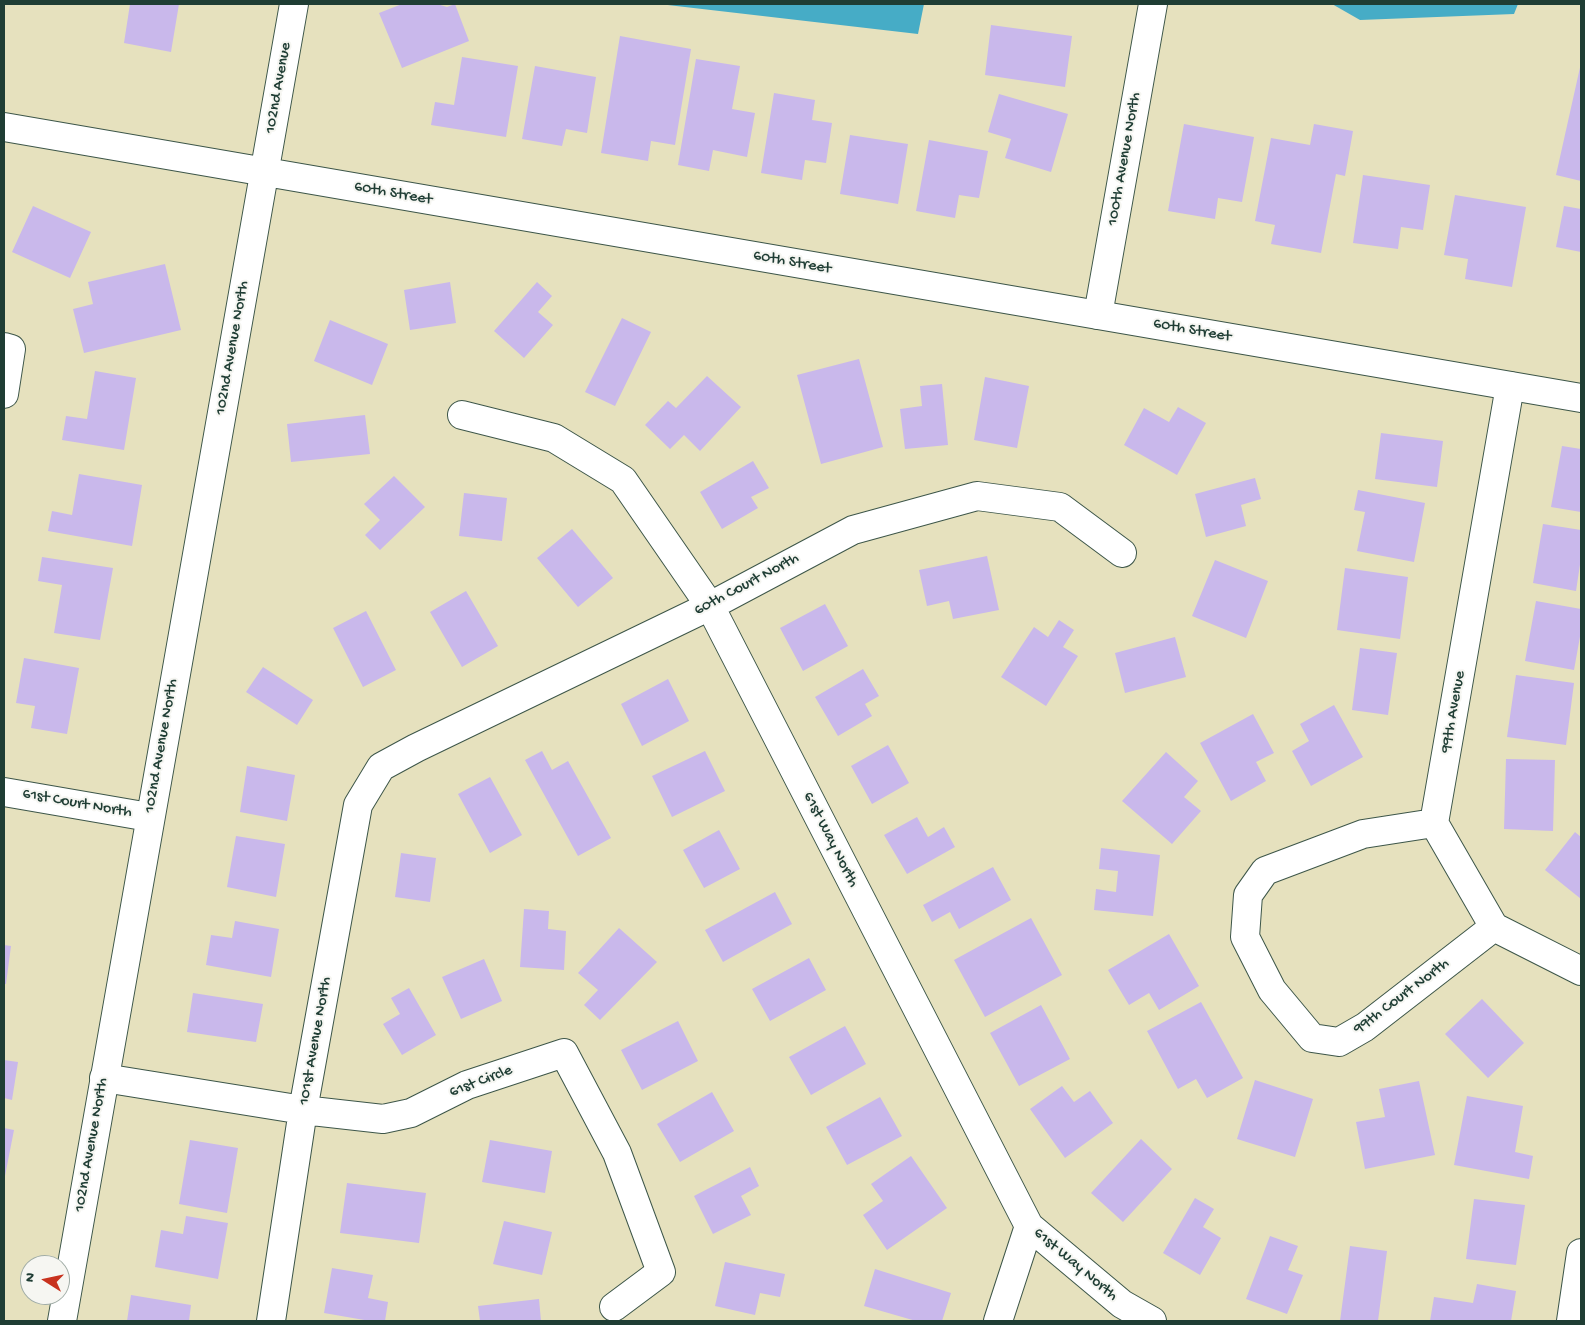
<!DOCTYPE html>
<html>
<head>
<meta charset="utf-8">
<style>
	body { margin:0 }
	#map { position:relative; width:1585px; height:1325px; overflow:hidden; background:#e6e1be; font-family:"Gochi Hand",sans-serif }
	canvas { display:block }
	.frame { position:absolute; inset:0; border:5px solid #1f3d34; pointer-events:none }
	.north { position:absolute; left:20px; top:1255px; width:50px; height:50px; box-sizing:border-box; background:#f6f6f2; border:1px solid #a0aca6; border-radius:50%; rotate:280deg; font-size:14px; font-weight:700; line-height:20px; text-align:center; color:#1f3d34 }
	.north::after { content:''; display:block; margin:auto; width:18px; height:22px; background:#c8321e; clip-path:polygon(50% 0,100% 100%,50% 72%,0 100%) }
</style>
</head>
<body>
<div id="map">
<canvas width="1585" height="1325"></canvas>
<div class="frame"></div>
<div class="north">N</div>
</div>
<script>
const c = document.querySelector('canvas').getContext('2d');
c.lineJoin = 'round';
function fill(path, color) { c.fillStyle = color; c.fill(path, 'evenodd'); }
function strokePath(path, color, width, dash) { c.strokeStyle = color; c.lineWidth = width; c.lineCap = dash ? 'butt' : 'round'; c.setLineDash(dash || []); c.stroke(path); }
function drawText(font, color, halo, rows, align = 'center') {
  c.font = font + ' "Gochi Hand",sans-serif'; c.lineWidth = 4; c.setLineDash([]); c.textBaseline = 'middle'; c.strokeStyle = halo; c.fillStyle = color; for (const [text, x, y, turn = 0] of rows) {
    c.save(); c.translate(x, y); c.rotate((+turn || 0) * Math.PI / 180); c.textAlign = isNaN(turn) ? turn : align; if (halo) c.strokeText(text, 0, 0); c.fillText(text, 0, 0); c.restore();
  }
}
fill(new Path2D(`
	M 659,4 L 924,4 L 918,34 Z
	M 1332,4 L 1518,4 L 1514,14 L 1360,20 Z`), '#46acc6');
fill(new Path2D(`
	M 130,4 L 179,4 L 171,52 L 124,43 Z
	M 402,4 L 437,4 L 447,7 L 455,4 L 469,41 L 402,68 L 379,13 Z
	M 991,25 L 1072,36 L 1065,87 L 985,75 Z
	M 620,36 L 691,49 L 675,145 L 651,141 L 648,161 L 601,153 Z
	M 462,57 L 518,66 L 506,137 L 431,125 L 435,102 L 454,105 Z
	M 696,59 L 740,66 L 732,109 L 755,113 L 747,157 L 713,150 L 709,171 L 678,165 Z
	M 1581,63 L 1581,181 L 1556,175 Z
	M 535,66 L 596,77 L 587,133 L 566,129 L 562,146 L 522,139 Z
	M 774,93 L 815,100 L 812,120 L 832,123 L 826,163 L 805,160 L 802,180 L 761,173 Z
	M 999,94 L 1068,114 L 1051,172 L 1005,158 L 1011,139 L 988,132 Z
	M 1184,124 L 1254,137 L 1242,202 L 1218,198 L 1215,219 L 1168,211 Z
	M 1314,124 L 1353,131 L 1345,176 L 1336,174 L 1321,253 L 1271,244 L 1275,225 L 1255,221 L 1271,138 L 1310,145 Z
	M 850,135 L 908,144 L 898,204 L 840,194 Z
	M 929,140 L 988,151 L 979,198 L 959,195 L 955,218 L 916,211 Z
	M 1363,175 L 1430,185 L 1423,230 L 1401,227 L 1398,249 L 1353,243 Z
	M 1455,195 L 1526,207 L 1512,287 L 1465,279 L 1468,259 L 1444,255 Z
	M 33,206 L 91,232 L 70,278 L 12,252 Z
	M 1564,206 L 1581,209 L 1581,252 L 1556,247 Z
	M 165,264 L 181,330 L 84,353 L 73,309 L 93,304 L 88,282 Z
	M 450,282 L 456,323 L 410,330 L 404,290 Z
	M 537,282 L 552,296 L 538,312 L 553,325 L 524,358 L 494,331 Z
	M 622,318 L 651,332 L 615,406 L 585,392 Z
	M 330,320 L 388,344 L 372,385 L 314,361 Z
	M 859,359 L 883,447 L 821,464 L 797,375 Z
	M 95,371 L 136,378 L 124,450 L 62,440 L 66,416 L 87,419 Z
	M 707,376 L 741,407 L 700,451 L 684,435 L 670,449 L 645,425 L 668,401 L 676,408 Z
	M 985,377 L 1029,386 L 1017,448 L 974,440 Z
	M 942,384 L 948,445 L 905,449 L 900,409 L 922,406 L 920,386 Z
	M 1178,407 L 1206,423 L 1177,475 L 1124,445 L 1144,408 L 1169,422 Z
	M 365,415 L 370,454 L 291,462 L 287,424 Z
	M 1381,433 L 1443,441 L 1437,487 L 1375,479 Z
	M 1562,446 L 1581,449 L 1581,512 L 1551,507 Z
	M 753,461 L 769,488 L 751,497 L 758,508 L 722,529 L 700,492 Z
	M 79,474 L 142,485 L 132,546 L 48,531 L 52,511 L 72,515 Z
	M 394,476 L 425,507 L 380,550 L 365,535 L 380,520 L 364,504 Z
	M 1255,478 L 1261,499 L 1241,505 L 1246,526 L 1206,537 L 1195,494 Z
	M 1358,490 L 1425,503 L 1414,562 L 1357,551 L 1365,512 L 1354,510 Z
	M 464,493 L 507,498 L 502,541 L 459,536 Z
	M 1543,524 L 1581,530 L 1581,558 L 1576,591 L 1533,583 Z
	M 572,529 L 613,578 L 578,607 L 537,558 Z
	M 987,556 L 999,610 L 953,619 L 949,601 L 927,606 L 919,570 Z
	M 42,557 L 113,568 L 100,640 L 54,633 L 62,585 L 38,581 Z
	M 1215,560 L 1268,581 L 1246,638 L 1192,616 Z
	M 1345,568 L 1408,577 L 1400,639 L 1337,630 Z
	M 466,591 L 498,646 L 462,667 L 430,612 Z
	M 1536,601 L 1581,609 L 1581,631 L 1574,670 L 1525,661 Z
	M 825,604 L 848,646 L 803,671 L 780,628 Z
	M 366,611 L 396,670 L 363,687 L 333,628 Z
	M 1059,620 L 1074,630 L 1063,647 L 1078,656 L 1046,706 L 1001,677 L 1034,627 L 1048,637 Z
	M 1175,637 L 1186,677 L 1125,693 L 1115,653 Z
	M 1360,648 L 1397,653 L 1388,715 L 1352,710 Z
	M 24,658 L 79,668 L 67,734 L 31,728 L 35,706 L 16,703 Z
	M 263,667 L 313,700 L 297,725 L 246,692 Z
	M 863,669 L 879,696 L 865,704 L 872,716 L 838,736 L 815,697 Z
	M 1516,675 L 1574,683 L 1566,745 L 1507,737 Z
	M 668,679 L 689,721 L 642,746 L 621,704 Z
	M 1334,705 L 1363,757 L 1311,786 L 1292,751 L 1309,741 L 1300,724 Z
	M 1253,714 L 1274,753 L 1256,762 L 1266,781 L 1231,801 L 1200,743 Z
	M 888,745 L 909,783 L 872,804 L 851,766 Z
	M 542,751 L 552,770 L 568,761 L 611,838 L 578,856 L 525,760 Z
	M 705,751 L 725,791 L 672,817 L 652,776 Z
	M 1166,752 L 1198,781 L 1184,797 L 1201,811 L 1172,844 L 1122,801 Z
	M 1506,759 L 1555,760 L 1553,831 L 1504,829 Z
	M 247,766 L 295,775 L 287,821 L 240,812 Z
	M 490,777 L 522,835 L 490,853 L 458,794 Z
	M 917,817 L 928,837 L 944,827 L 955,847 L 907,874 L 884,835 Z
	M 719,830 L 740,869 L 704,888 L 683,850 Z
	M 1575,832 L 1581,837 L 1581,899 L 1545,870 Z
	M 236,836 L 285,844 L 276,897 L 227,887 Z
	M 1101,848 L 1160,855 L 1153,916 L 1094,910 L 1096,889 L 1116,892 L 1118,871 L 1099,869 Z
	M 401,853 L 436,858 L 430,902 L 395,897 Z
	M 993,867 L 1011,900 L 959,929 L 950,912 L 932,922 L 923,905 Z
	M 775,892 L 792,924 L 723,962 L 705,930 Z
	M 524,909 L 549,911 L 548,929 L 566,931 L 564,970 L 520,967 Z
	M 1031,918 L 1062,975 L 985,1017 L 954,960 Z
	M 235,921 L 279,929 L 271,977 L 206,965 L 211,935 L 232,938 Z
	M 619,928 L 657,962 L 600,1020 L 584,1005 L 598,990 L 578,973 Z
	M 1169,934 L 1199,986 L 1159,1010 L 1149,993 L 1129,1005 L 1108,970 Z
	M 4,945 L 11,946 L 6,984 L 4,984 Z
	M 809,958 L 826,990 L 770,1021 L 752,989 Z
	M 484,959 L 502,1001 L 461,1019 L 442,977 Z
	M 409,988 L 436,1035 L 402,1055 L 383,1024 L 400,1014 L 391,998 Z
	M 193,993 L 263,1004 L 256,1042 L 187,1032 Z
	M 1482,999 L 1524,1043 L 1488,1078 L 1445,1034 Z
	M 1201,1002 L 1243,1078 L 1207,1098 L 1196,1079 L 1178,1089 L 1147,1031 Z
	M 1041,1005 L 1070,1059 L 1019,1086 L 990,1033 Z
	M 678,1021 L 698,1061 L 642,1090 L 621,1050 Z
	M 845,1026 L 866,1064 L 811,1095 L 789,1057 Z
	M 4,1060 L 18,1062 L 12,1100 L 4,1098 Z
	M 1255,1080 L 1313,1099 L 1295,1157 L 1237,1139 Z
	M 1419,1081 L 1435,1155 L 1365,1169 L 1356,1122 L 1385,1117 L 1379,1089 Z
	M 1062,1086 L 1074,1102 L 1090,1091 L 1113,1123 L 1065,1158 L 1030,1109 Z
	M 712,1092 L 734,1131 L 680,1162 L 657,1124 Z
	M 1467,1096 L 1523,1106 L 1515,1152 L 1533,1156 L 1529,1179 L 1454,1165 Z
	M 880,1097 L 902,1136 L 847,1165 L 826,1127 Z
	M 4,1128 L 14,1130 L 5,1176 L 4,1175 Z
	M 1141,1139 L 1172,1169 L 1123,1222 L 1091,1193 Z
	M 190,1140 L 238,1148 L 227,1213 L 179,1204 Z
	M 490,1140 L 552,1151 L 545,1193 L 482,1182 Z
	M 911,1156 L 947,1208 L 887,1250 L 863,1215 L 883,1201 L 871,1184 Z
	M 750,1167 L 759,1186 L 741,1196 L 751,1215 L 713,1234 L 694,1196 Z
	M 347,1183 L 426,1193 L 419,1243 L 340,1233 Z
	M 1195,1198 L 1214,1209 L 1203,1227 L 1221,1238 L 1200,1275 L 1163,1253 Z
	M 1474,1199 L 1525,1205 L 1516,1265 L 1466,1259 Z
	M 186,1216 L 228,1223 L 218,1279 L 155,1267 L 161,1230 L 183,1234 Z
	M 504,1221 L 552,1232 L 542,1275 L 493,1264 Z
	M 1270,1236 L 1298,1246 L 1288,1270 L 1303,1275 L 1287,1314 L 1246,1299 Z
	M 1350,1246 L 1387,1251 L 1378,1321 L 1340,1321 Z
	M 725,1262 L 785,1274 L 780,1297 L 760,1293 L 755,1315 L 715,1306 Z
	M 332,1268 L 373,1275 L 368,1298 L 388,1302 L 385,1321 L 370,1321 L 324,1313 Z
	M 875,1269 L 951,1293 L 942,1321 L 916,1321 L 864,1306 Z
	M 1477,1284 L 1516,1291 L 1511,1321 L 1430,1321 L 1434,1297 L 1473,1303 Z
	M 131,1295 L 191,1305 L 189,1321 L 127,1321 Z
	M 539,1299 L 541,1321 L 480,1321 L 478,1306 Z`), '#c9b8eb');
const street = new Path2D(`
	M 1098,315 L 1153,4
	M 4,347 L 11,349 L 4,394
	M 1510,386 L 1434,823 L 1494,927 L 1581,971
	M 462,415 L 554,438 L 623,480 L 710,606 L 1029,1226 L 1122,1304 L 1152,1321
	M 4,792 L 149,817
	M 1434,823 L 1363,834 L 1265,871 L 1248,895 L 1245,937 L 1272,990 L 1312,1038 L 1339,1042 L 1365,1027 L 1494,927
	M 104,1078 L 303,1110 L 383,1119 L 411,1113 L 467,1085 L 564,1053 L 617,1153 L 661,1272 L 614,1307
	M 271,1321 L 303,1110 L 358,805 L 381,767 L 416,748 L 710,606 L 853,530 L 977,496 L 1060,507 L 1122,553
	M 998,1321 L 1029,1226
	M 1571,1321 L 1581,1253`);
const secondary = new Path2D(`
	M 4,127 L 1581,398
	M 62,1321 L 294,4`);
strokePath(street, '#3d5649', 30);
strokePath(secondary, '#3d5649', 30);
strokePath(street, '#fff', 28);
strokePath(secondary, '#fff', 28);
drawText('16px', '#1f3d34', '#f6f6f2', [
	["102nd Avenue",279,88,-80],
	["100th Avenue North",1125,159,-80],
	["60th Street",393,194,10],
	["60th Street",792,263,10],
	["60th Street",1192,331,10],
	["102nd Avenue North",233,348,-80],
	["60th Court North",747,585,-28],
	["99th Avenue",1454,712,-80],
	["102nd Avenue North",162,746,-80],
	["61st Court North",77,804,10],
	["61st Way North",830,840,63],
	["99th Court North",1402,997,-37],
	["101st Avenue North",316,1041,-80],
	["61st Circle",481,1082,-21],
	["102nd Avenue North",92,1145,-80],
	["61st Way North",1075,1265,40]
]);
</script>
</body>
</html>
